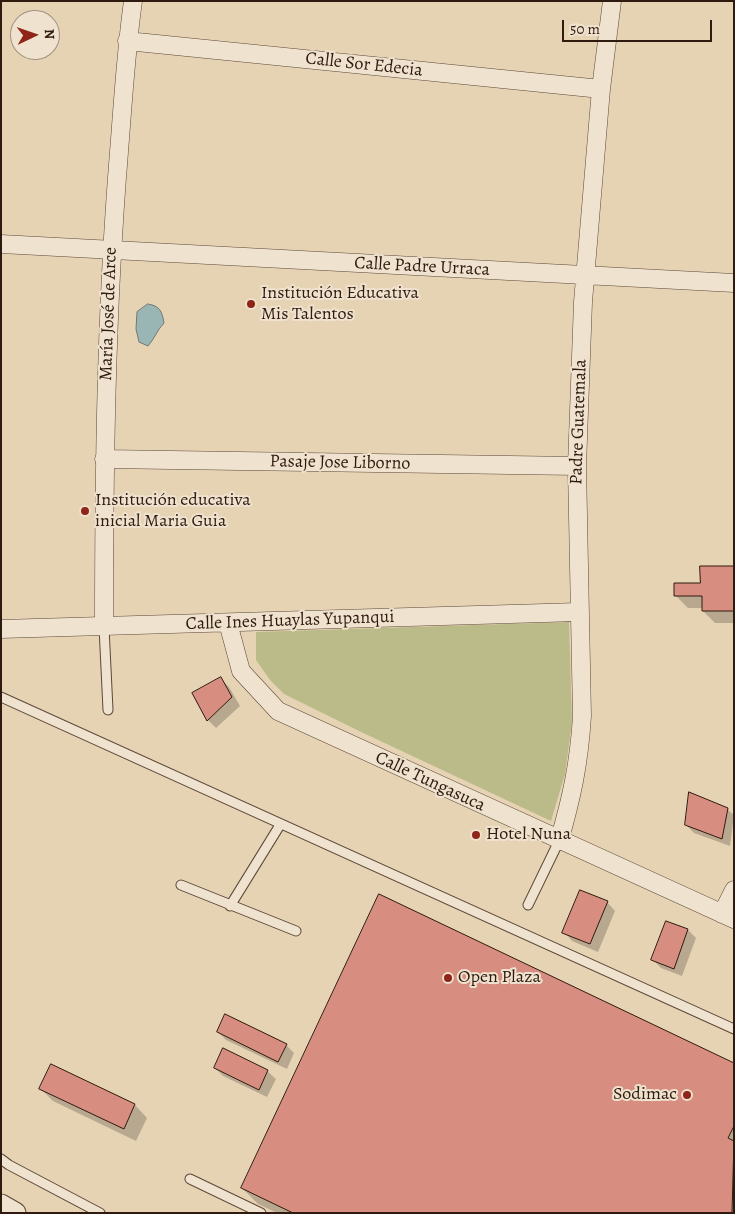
<!DOCTYPE html>
<html>
<head>
<meta charset="utf-8">
<style>
	body { margin:0 }
	#map { position:relative; width:735px; height:1214px; overflow:hidden; background:#e6d3b4; font-family:Alegreya,serif }
	canvas { display:block }
	.frame { position:absolute; inset:0; border:2px solid #2e1a0f; pointer-events:none }
	.north { position:absolute; left:10px; top:10px; width:50px; height:50px; box-sizing:border-box; background:#efe2ce; border:1px solid #a29282; border-radius:50%; rotate:87deg; font-size:14px; font-weight:700; line-height:20px; text-align:center; color:#2e1a0f }
	.north::after { content:''; display:block; margin:auto; width:18px; height:22px; background:#8f2418; clip-path:polygon(50% 0,100% 100%,50% 72%,0 100%) }
	.scale { position:absolute; left:562px; top:20px; width:150px; height:22px; box-sizing:border-box; border:2px solid #2e1a0f; border-top:0; padding-left:6px; font-size:15px; line-height:18px; white-space:nowrap; color:#2e1a0f; -webkit-text-stroke:4px #efe2ce; paint-order:stroke }
</style>
</head>
<body>
<div id="map">
<canvas width="735" height="1214"></canvas>
<div class="frame"></div>
<div class="north">N</div>
<div class="scale">50 m</div>
</div>
<script>
const c = document.querySelector('canvas').getContext('2d');
c.lineJoin = 'round';
function fill(path, color) { c.fillStyle = color; c.fill(path, 'evenodd'); }
function strokePath(path, color, width, dash) { c.strokeStyle = color; c.lineWidth = width; c.lineCap = dash ? 'butt' : 'round'; c.setLineDash(dash || []); c.stroke(path); }
function drawText(font, color, halo, rows, align = 'center') {
  c.font = font + ' Alegreya,serif'; c.lineWidth = 4; c.setLineDash([]); c.textBaseline = 'middle'; c.strokeStyle = halo; c.fillStyle = color; for (const [text, x, y, turn = 0] of rows) {
    c.save(); c.translate(x, y); c.rotate((+turn || 0) * Math.PI / 180); c.textAlign = isNaN(turn) ? turn : align; if (halo) c.strokeText(text, 0, 0); c.fillText(text, 0, 0); c.restore();
  }
}
fill(new Path2D(`
	M 569,622 L 572,722 L 565,774 L 551,821 L 359,731 L 284,694 L 270,680 L 256,660 L 256,632 Z`), '#babb89');
const water = new Path2D(`
	M 148,304 C 160,306 162,311 164,323 C 157,330 155,338 148,346 L 139,342 L 136,329 L 137,312 Z`);
fill(water, '#99b6b5');
strokePath(water, '#6e7873', 1);
fill(new Path2D(`
	M 734,568 L 734,623 L 715,623 L 703,611 L 703,608 L 688,608 L 675,595 Z
	M 221,679 L 229,687 L 240,706 L 216,728 L 208,720 L 194,694 Z
	M 727,809 L 734,815 L 730,846 L 694,833 L 686,825 Z
	M 607,902 L 615,911 L 598,952 L 572,941 L 564,932 Z
	M 688,930 L 696,938 L 682,976 L 661,968 L 653,960 Z
	M 218,1032 L 286,1045 L 294,1053 L 287,1069 L 226,1040 Z
	M 734,1064 L 734,1213 L 277,1213 L 258,1204 L 242,1188 Z
	M 52,1066 L 135,1105 L 147,1118 L 136,1141 L 53,1101 L 41,1089 Z
	M 215,1068 L 267,1071 L 276,1079 L 267,1097 L 223,1076 Z`), '#0003');
const building = new Path2D(`
	M 700,566 L 734,566 L 734,611 L 702,611 L 702,596 L 674,596 L 674,583 L 700,583 Z
	M 221,677 L 232,697 L 207,721 L 192,693 Z
	M 689,792 L 728,808 L 722,839 L 685,825 Z
	M 580,890 L 608,901 L 590,944 L 562,933 Z
	M 379,894 L 734,1063 L 734,1126 L 728,1138 L 734,1141 L 732,1213 L 293,1213 L 241,1188 Z
	M 666,921 L 688,929 L 674,969 L 651,960 Z
	M 225,1014 L 287,1044 L 278,1062 L 217,1032 Z
	M 223,1048 L 268,1070 L 259,1090 L 214,1068 Z
	M 51,1064 L 135,1104 L 124,1129 L 39,1089 Z`);
fill(building, '#d78d7f');
strokePath(building, '#2e1a0f', 1);
const service = new Path2D(`
	M 104,627 L 108,710
	M 1,697 L 734,1029
	M 181,885 L 296,931
	M 528,905 L 559,841
	M 230,906 L 280,825
	M 1,1159 L 9,1165 L 100,1213
	M 190,1179 L 261,1213`);
const minor = new Path2D(`
	M 127,41 L 601,89
	M 1,244 L 734,283
	M 104,459 L 577,466
	M 228,623 L 241,671 L 278,711 L 734,919
	M 104,627 C 104,468 106,310 119,152 C 123,101 126,51 133,1
	M 1,629 L 579,612
	M 559,841 C 572,797 579,763 582,716 L 577,466 L 583,302 L 601,89 L 612,1
	M 722,914 L 734,890`);
const tertiary = new Path2D(`
	M 1,1205 L 15,1213`);
strokePath(service, '#5c4838', 11);
strokePath(minor, '#5c4838', 19);
strokePath(tertiary, '#5c4838', 23);
strokePath(service, '#efe2ce', 9);
strokePath(minor, '#efe2ce', 18);
strokePath(tertiary, '#efe2ce', 21);
for (const [x, y, r, color] of [
	[251,304,5,"#8f2418"],
	[85,511,5,"#8f2418"],
	[476,835,5,"#8f2418"],
	[448,978,5,"#8f2418"],
	[687,1095,5,"#8f2418"]
]) { const dot = new Path2D(); dot.arc(x, y, r, 0, 2 * Math.PI); c.fillStyle = color; c.fill(dot); strokePath(dot, '#efe2ce', 2); }
drawText('18px', '#2e1a0f', '#efe2ce', [
	["Calle Sor Edecia",364,65,6],
	["Calle Padre Urraca",422,267,3],
	["María José de Arce",109,314,-88],
	["Padre Guatemala",579,422,-88],
	["Pasaje Jose Liborno",340,463,1],
	["Calle Ines Huaylas Yupanqui",290,621,-2],
	["Calle Tungasuca",430,782,25]
]);
drawText('18px', '#2e1a0f', '#efe2ce', [
	["Institución Educativa",261,294],
	["Mis Talentos",261,315],
	["Institución educativa",95,501],
	["inicial Maria Guia",95,522],
	["Hotel Nuna",486,835],
	["Open Plaza",458,978],
	["Sodimac",677,1095,"right"]
], 'left');
</script>
</body>
</html>
